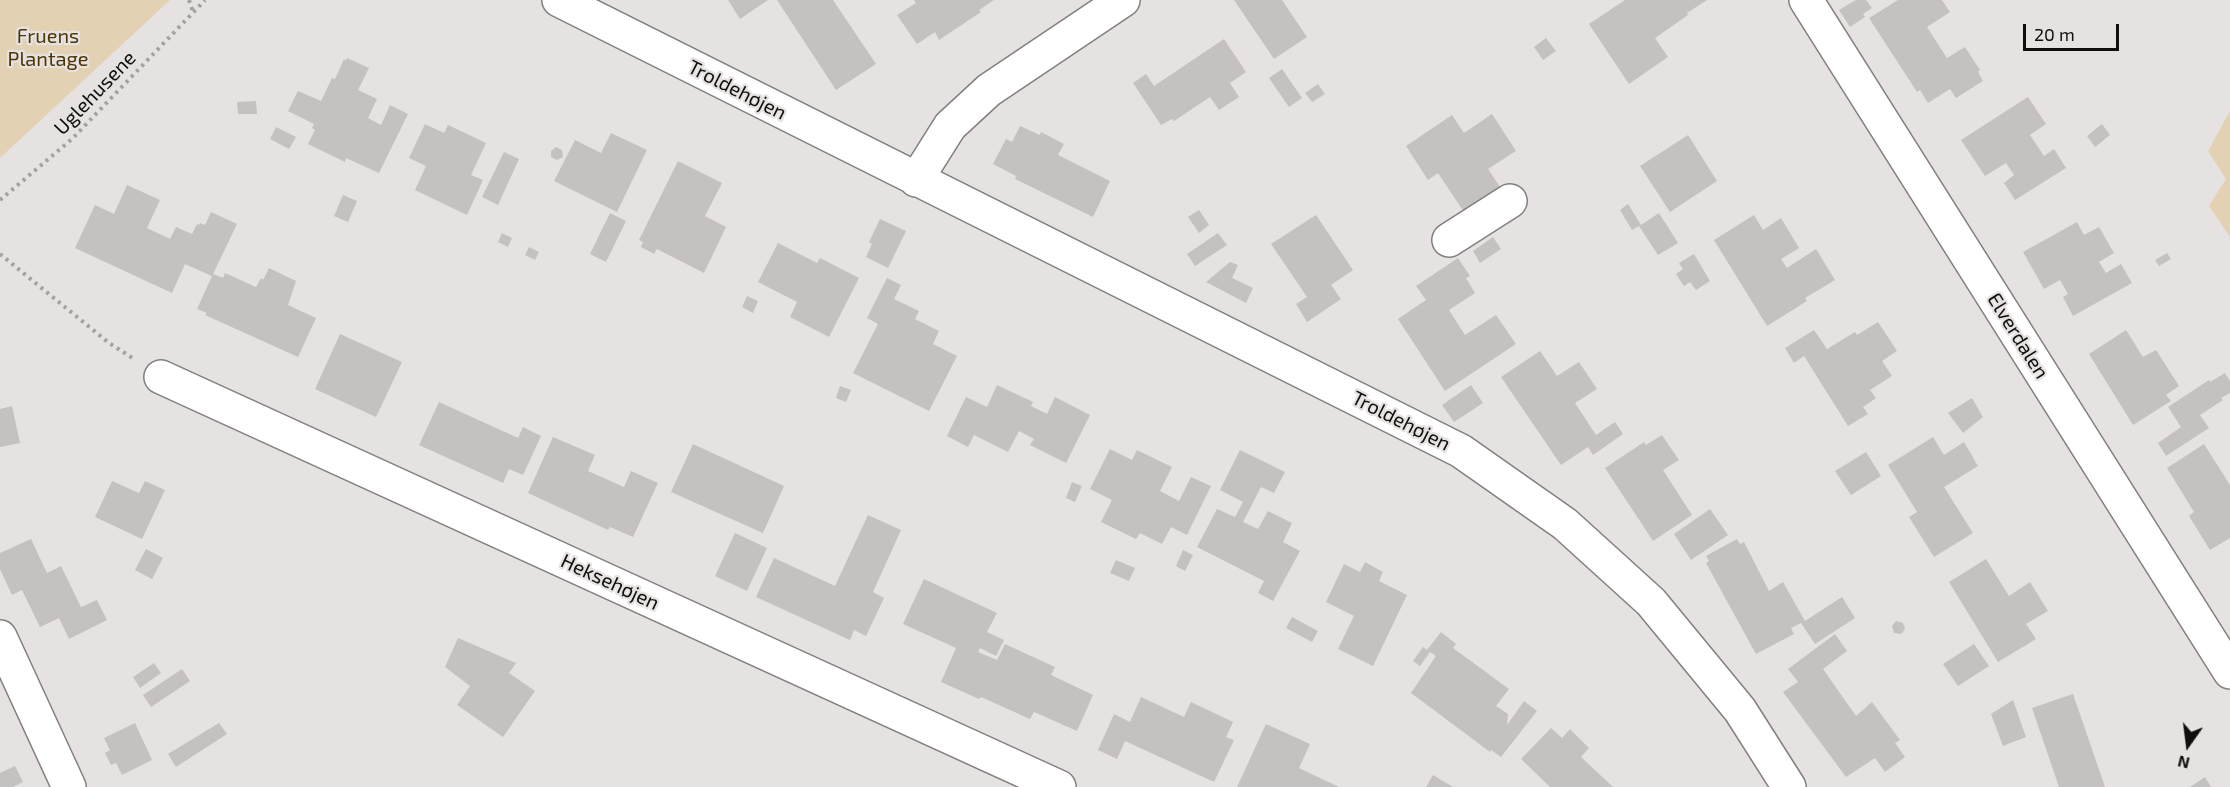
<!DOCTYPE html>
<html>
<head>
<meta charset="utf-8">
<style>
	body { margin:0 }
	#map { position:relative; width:2230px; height:787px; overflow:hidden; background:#e6e2e1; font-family:"Exo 2",sans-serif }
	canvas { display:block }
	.north { position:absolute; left:2158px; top:715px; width:60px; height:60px; -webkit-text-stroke:4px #e6e2e1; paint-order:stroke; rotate:194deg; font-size:16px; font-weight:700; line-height:24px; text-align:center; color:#100f0e }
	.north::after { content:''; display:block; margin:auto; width:21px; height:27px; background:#100f0e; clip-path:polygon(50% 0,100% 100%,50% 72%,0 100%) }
	.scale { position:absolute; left:2023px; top:24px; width:96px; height:27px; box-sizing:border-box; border:3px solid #100f0e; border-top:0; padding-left:8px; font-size:18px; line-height:21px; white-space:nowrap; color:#100f0e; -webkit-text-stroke:4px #e6e2e1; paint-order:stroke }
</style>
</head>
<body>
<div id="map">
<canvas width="2230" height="787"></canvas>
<div class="north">N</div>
<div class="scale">20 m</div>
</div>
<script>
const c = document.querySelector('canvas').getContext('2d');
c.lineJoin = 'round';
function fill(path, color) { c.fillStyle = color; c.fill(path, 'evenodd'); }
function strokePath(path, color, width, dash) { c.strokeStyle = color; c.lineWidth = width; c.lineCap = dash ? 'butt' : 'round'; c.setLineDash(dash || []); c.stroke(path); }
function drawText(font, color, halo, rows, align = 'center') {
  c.font = font + ' "Exo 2",sans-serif'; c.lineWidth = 4.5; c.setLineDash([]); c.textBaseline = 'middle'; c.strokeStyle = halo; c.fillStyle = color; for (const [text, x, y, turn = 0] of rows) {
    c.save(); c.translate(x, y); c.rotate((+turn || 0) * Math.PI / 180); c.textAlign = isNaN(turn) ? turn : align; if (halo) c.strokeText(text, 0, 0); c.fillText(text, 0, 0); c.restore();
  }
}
fill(new Path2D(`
	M 0,0 L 170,0 L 0,158 Z
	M 2230,111 L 2230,237 L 2209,206 L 2226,179 L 2208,151 Z`), '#e3d1b3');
fill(new Path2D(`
	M 728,0 L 768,0 L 740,19 Z
	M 777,0 L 833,0 L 876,64 L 836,90 Z
	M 914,0 L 994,0 L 979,10 L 981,12 L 939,40 L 935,32 L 917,44 L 897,15 L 916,3 Z
	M 1234,0 L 1282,0 L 1307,37 L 1274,59 Z
	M 1625,0 L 1707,0 L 1687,13 L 1688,15 L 1655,38 L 1668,57 L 1629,84 L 1589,24 Z
	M 1856,0 L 1866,0 L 1872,8 L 1863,14 L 1865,17 L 1850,27 L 1839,10 Z
	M 1898,0 L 1942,0 L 1950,12 L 1927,27 L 1947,58 L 1965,47 L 1980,70 L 1978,72 L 1983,81 L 1956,98 L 1950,89 L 1928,103 L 1920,90 L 1917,92 L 1869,18 Z
	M 1546,38 L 1556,51 L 1543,60 L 1534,47 Z
	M 1224,39 L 1246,72 L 1230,83 L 1239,97 L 1219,110 L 1210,97 L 1174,121 L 1172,119 L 1161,125 L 1133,83 L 1146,74 L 1154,86 Z
	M 347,58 L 369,68 L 358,90 L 377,99 L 368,118 L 381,125 L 390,105 L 408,114 L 379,173 L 346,158 L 345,162 L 308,144 L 315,130 L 312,128 L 314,124 L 288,111 L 298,91 L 321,101 L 332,78 L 335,79 L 344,59 L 346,61 Z
	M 1282,69 L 1302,98 L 1289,107 L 1269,78 Z
	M 1318,84 L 1325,94 L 1312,102 L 1305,93 Z
	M 2028,97 L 2046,124 L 2030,135 L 2044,156 L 2054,149 L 2066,168 L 2015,200 L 2004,183 L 2014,175 L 2006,163 L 1985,176 L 1961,140 Z
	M 256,101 L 257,114 L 238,114 L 237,102 Z
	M 1492,114 L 1516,151 L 1488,169 L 1506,196 L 1470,221 L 1438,173 L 1428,180 L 1406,146 L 1452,115 L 1464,133 Z
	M 425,124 L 444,133 L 448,125 L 486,143 L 471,175 L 483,180 L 467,215 L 415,190 L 426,166 L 409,158 Z
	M 2102,124 L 2110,135 L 2095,147 L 2087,136 Z
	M 1020,126 L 1040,135 L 1041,132 L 1064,144 L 1058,155 L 1110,181 L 1093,217 L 1015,179 L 1016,176 L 993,164 L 1006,139 L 1012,142 Z
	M 276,127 L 296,137 L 289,149 L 270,139 Z
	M 611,133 L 647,150 L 617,212 L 554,181 L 575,140 L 601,153 Z
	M 1688,135 L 1717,181 L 1670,212 L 1640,166 Z
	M 556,147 L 562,150 L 563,157 L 557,160 L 551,157 L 551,151 Z
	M 504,152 L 519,159 L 498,205 L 482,197 Z
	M 678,161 L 722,183 L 705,216 L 726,227 L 704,273 L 657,249 L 654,254 L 641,247 L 643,242 L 639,240 Z
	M 127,185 L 160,200 L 147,228 L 170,239 L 176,227 L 192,234 L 197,224 L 199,225 L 200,223 L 205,225 L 211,212 L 237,224 L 213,274 L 223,278 L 225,273 L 256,287 L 261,278 L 263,280 L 269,268 L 296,281 L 288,305 L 316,318 L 298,357 L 205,315 L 207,313 L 197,309 L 212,276 L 185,264 L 172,293 L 75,248 L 95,205 L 114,214 Z
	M 343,195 L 357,201 L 348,222 L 334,216 Z
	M 1628,204 L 1641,225 L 1659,213 L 1678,243 L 1658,255 L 1639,226 L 1632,230 L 1620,210 Z
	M 1199,210 L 1209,225 L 1199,233 L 1188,217 Z
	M 610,213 L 626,221 L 606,262 L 590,254 Z
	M 1316,215 L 1353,270 L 1331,285 L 1341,299 L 1307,322 L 1296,304 L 1307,297 L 1271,244 Z
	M 1754,215 L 1763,230 L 1781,218 L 1799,248 L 1781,259 L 1787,268 L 1816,249 L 1835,280 L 1805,298 L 1807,301 L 1767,326 L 1714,240 Z
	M 880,219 L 906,231 L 888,268 L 866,257 L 872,244 L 869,242 Z
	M 2077,222 L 2084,235 L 2099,227 L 2114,253 L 2099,262 L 2106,273 L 2121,264 L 2132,283 L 2073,316 L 2063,297 L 2068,294 L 2060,280 L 2044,289 L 2023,252 Z
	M 502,233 L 512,238 L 508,247 L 498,242 Z
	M 1218,233 L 1227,245 L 1195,266 L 1187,254 Z
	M 1493,237 L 1501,249 L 1480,263 L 1473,251 Z
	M 778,243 L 817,263 L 820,258 L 859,278 L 829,337 L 790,317 L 797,302 L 758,282 Z
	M 529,247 L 539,252 L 535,260 L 525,255 Z
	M 2167,253 L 2171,259 L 2159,266 L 2155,260 Z
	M 1694,254 L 1710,281 L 1696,290 L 1690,282 L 1684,286 L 1676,274 L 1683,269 L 1679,263 Z
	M 1458,258 L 1470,276 L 1466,278 L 1475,293 L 1449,310 L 1465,335 L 1496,315 L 1516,344 L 1445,391 L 1398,319 L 1426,300 L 1416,286 Z
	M 1230,262 L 1238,265 L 1232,278 L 1253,288 L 1246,303 L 1206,282 Z
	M 887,278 L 901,285 L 894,299 L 919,311 L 915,319 L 939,331 L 933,344 L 957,356 L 929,411 L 853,373 L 878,324 L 867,318 Z
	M 747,296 L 758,301 L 753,313 L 742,307 Z
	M 1878,322 L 1897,351 L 1882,361 L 1892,376 L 1870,390 L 1876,398 L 1863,407 L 1868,414 L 1848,426 L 1804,356 L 1794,363 L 1785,348 L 1814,330 L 1827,349 L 1855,332 L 1857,335 Z
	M 2126,330 L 2143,357 L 2156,350 L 2179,386 L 2166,395 L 2171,401 L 2133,425 L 2089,354 Z
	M 340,334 L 402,362 L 376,417 L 315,389 Z
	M 1540,351 L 1557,376 L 1579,362 L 1597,389 L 1575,403 L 1596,435 L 1615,422 L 1623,434 L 1593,455 L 1588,447 L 1561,465 L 1501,377 Z
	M 2225,373 L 2230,381 L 2230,393 L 2221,398 L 2223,400 L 2200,415 L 2209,428 L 2166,456 L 2158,443 L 2181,427 L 2168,407 L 2209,380 L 2210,382 Z
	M 997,385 L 1033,402 L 1031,406 L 1047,414 L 1055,397 L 1090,415 L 1066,463 L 1030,445 L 1034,439 L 1019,431 L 1008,452 L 974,435 L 968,447 L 947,436 L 966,397 L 987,407 Z
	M 1471,385 L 1483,403 L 1454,422 L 1442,405 Z
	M 840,386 L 851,390 L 846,402 L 836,398 Z
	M 1972,398 L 1983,417 L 1963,433 L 1948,413 Z
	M 439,402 L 518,438 L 523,427 L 541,436 L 523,475 L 509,469 L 503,483 L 419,445 Z
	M 12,406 L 20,443 L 0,447 L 0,409 Z
	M 1662,435 L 1679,460 L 1663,470 L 1692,515 L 1653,541 L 1605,468 L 1644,442 L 1646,445 Z
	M 553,437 L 595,455 L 588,471 L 624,487 L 631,471 L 658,483 L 633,537 L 610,527 L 608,530 L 528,493 Z
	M 1933,437 L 1944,455 L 1964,442 L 1978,466 L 1944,487 L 1973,533 L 1934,557 L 1909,517 L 1917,512 L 1888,465 Z
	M 693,444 L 784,486 L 763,533 L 671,492 Z
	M 2204,444 L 2230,485 L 2230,538 L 2210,550 L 2189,516 L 2194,512 L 2167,468 Z
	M 1110,449 L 1132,460 L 1137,450 L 1172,467 L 1160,491 L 1179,501 L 1191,477 L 1211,486 L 1187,535 L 1171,527 L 1162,544 L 1140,533 L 1136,539 L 1101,522 L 1112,500 L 1090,489 Z
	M 1240,450 L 1285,472 L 1274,493 L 1261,487 L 1243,522 L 1258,529 L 1268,511 L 1292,523 L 1283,542 L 1300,551 L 1273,601 L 1258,593 L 1264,581 L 1197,547 L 1217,509 L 1235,517 L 1243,502 L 1220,490 Z
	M 1866,452 L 1881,476 L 1851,495 L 1835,471 Z
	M 112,481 L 139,493 L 145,481 L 165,490 L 142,539 L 95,517 Z
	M 1072,482 L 1082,486 L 1075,502 L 1066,498 Z
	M 1710,509 L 1728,535 L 1691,560 L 1674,534 Z
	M 868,515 L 901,530 L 873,592 L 884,598 L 866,636 L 854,630 L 850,640 L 756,597 L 774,558 L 835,586 Z
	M 735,533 L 767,548 L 747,591 L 715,576 Z
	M 31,539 L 47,573 L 61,566 L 81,607 L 97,600 L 107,620 L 69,639 L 59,618 L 40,627 L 22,590 L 12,595 L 0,569 L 0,553 Z
	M 1737,539 L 1740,544 L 1744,542 L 1769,591 L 1783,582 L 1805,621 L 1842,597 L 1855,618 L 1815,644 L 1801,623 L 1791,628 L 1794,634 L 1756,654 L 1706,563 L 1709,561 L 1706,556 Z
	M 146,549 L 163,558 L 152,579 L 135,570 Z
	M 1183,550 L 1193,555 L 1185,571 L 1176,566 Z
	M 1986,559 L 2009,596 L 2030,582 L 2048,611 L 2026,624 L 2036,639 L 1998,662 L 1949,582 Z
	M 1116,560 L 1135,568 L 1129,581 L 1110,573 Z
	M 1365,562 L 1383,572 L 1379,581 L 1407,595 L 1373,666 L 1338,649 L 1354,616 L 1326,602 L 1344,564 L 1360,572 Z
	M 924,579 L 997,613 L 987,632 L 1004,640 L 996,656 L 980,648 L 978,652 L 997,660 L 1005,644 L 1055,667 L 1051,675 L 1093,695 L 1077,731 L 1034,712 L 1030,719 L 981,697 L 979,699 L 941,682 L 956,648 L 903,624 Z
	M 1292,617 L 1318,631 L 1312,642 L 1286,628 Z
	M 1896,621 L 1903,623 L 1905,629 L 1901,634 L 1894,633 L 1892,626 Z
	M 1441,632 L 1456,644 L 1453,648 L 1509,689 L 1496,706 L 1508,714 L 1507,725 L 1524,701 L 1537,711 L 1501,757 L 1491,750 L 1490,752 L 1411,693 L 1436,656 L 1430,652 L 1420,666 L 1413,661 L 1423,647 L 1427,650 Z
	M 1835,634 L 1847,651 L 1823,669 L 1856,716 L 1872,702 L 1900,740 L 1895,743 L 1905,757 L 1885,772 L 1875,758 L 1846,777 L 1783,692 L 1798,682 L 1788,669 Z
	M 458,638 L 516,663 L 509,673 L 535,691 L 503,737 L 457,705 L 470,686 L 445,667 Z
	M 1974,644 L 1989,666 L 1958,686 L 1943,664 Z
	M 154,663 L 161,673 L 140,688 L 133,677 Z
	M 182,669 L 190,681 L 151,707 L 143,695 Z
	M 2073,694 L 2105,787 L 2059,787 L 2032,708 Z
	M 1141,697 L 1184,717 L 1191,702 L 1233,722 L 1226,737 L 1234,740 L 1214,782 L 1125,741 L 1117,759 L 1098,750 L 1114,714 L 1130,722 Z
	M 2013,700 L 2026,737 L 2003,746 L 1991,714 Z
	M 135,723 L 152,760 L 122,775 L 116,763 L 111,765 L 105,753 L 110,750 L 104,738 Z
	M 219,723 L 227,734 L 176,767 L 168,754 Z
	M 1266,724 L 1310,744 L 1299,768 L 1339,787 L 1237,787 Z
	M 1551,728 L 1562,738 L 1570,729 L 1589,748 L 1581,757 L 1613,787 L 1550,787 L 1521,759 Z
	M 15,766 L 23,782 L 13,787 L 0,787 L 0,773 Z
	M 1433,775 L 1453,787 L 1426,787 Z
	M 2205,777 L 2211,787 L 2190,787 Z`), '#c5c1bf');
const minor = new Path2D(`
	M 559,0 L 1461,451 L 1565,524 L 1651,602 L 1740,710 L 1789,787
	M 1806,0 L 2230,672
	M 916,180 L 950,126 L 989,90 L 1123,0
	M 1449,240 L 1510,201
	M 161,377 L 1059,787
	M 0,637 L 69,787`);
strokePath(minor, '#837f7f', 36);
strokePath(new Path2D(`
	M 189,0 L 193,12
	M 0,200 L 72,139 L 205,0
	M 0,254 L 109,343 L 134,359`), '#a4a1a0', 4, [3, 4.5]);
strokePath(minor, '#fff', 33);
drawText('20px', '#4e3602', '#e6e2e1', [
	["Fruens",48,36],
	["Plantage",48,59]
]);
drawText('20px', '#100f0e', '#e6e2e1', [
	["Troldehøjen",737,90,27],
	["Uglehusene",95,93,-46],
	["Elverdalen",2018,336,58],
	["Troldehøjen",1401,421,27],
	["Heksehøjen",610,582,25]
]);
</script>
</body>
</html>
